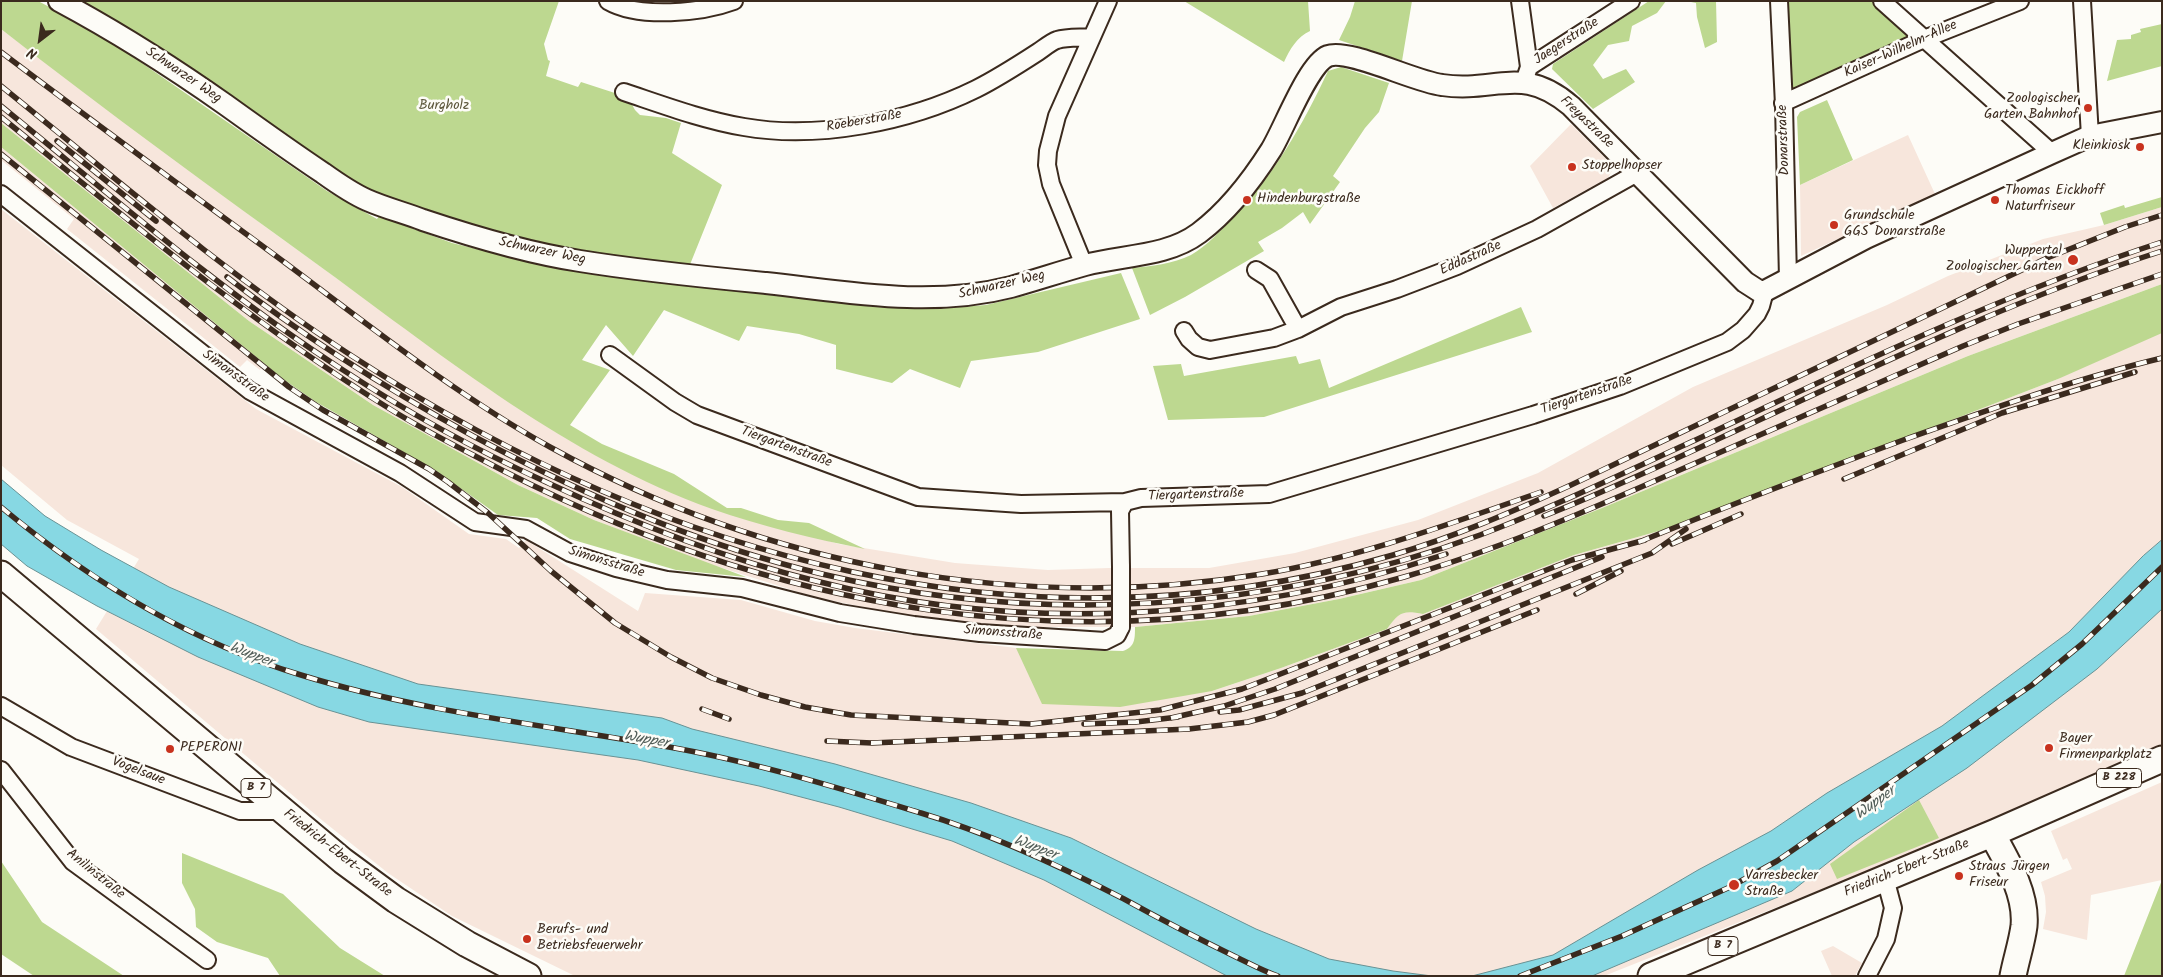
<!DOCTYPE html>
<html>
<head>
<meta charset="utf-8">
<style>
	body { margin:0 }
	#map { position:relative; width:2163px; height:977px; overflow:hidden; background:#fdfcf7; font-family:Kalam,sans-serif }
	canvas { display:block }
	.frame { position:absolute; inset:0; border:2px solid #3b2a1e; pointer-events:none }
	.north { position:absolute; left:15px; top:15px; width:50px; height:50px; -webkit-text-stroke:4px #fdfcf7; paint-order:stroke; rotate:210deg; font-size:14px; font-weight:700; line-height:20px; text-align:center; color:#3b2a1e }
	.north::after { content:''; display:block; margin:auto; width:18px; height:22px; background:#3b2a1e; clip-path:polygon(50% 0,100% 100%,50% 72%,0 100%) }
</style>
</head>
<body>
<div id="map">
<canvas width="2163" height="977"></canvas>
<div class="frame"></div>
<div class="north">N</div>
</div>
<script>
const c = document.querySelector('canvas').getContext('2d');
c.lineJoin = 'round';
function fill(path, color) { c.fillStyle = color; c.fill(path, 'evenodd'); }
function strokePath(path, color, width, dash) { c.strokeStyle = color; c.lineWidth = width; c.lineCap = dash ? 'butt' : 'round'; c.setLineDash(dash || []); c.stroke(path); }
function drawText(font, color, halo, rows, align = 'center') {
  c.font = font + ' Kalam,sans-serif'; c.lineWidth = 5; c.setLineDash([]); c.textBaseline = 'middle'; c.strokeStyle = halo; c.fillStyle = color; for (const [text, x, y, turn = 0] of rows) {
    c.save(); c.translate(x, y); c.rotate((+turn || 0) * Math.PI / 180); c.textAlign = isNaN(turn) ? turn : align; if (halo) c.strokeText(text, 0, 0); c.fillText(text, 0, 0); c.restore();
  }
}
fill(new Path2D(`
	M 1,29 L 263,225 L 487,387 L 562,436 L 614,465 L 711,508 L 839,544 L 955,563 L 1048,570 L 1109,568 L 1209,568 L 1295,553 L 1418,520 L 1538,473 L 1693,387 L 1887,305 L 1948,276 L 2043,239 L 2104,225 L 2162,207 L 2162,284 L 1968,356 L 1602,508 L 1421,580 L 1339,599 L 1249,616 L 1135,627 L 1022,627 L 962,622 L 888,612 L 814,597 L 700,561 L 594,520 L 518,485 L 373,405 L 249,321 L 1,123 Z
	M 1571,124 L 1611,164 L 1613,169 L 1608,178 L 1553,208 L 1530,166 Z
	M 1908,135 L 1935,194 L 1801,256 L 1800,185 Z
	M 1,147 L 265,364 L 260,370 L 247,360 L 240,367 L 67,229 L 74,219 L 1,160 Z
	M 1,209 L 256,409 L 402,487 L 469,534 L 506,539 L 519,548 L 526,540 L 638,611 L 645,593 L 741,600 L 815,621 L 855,628 L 1016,648 L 1212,691 L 1281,668 L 1387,629 L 1397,615 L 1409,611 L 1423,614 L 1574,555 L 1680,525 L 2058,379 L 2162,317 L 2162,746 L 1993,821 L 1604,976 L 575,976 L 452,916 L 388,873 L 323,821 L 96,629 L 139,559 L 67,520 L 1,465 Z
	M 2162,782 L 2162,880 L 2091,895 L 2087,940 L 2043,929 L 2046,912 L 2045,896 L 2041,882 L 2072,869 L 2067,858 L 2063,860 L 2051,831 Z
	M 1833,946 L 1862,963 L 1855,976 L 1832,976 L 1821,951 Z`), '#f7e6dc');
fill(new Path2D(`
	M 1,1 L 38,1 L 97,32 L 327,191 L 377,219 L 379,216 L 452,243 L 539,264 L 613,277 L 876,307 L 934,309 L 986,305 L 1121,273 L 1140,319 L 1038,352 L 971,361 L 960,388 L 910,369 L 892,383 L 836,369 L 836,345 L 799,334 L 747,326 L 739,341 L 664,310 L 633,356 L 606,325 L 582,360 L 610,370 L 570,425 L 602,444 L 674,474 L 727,508 L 741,508 L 778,520 L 809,523 L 865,549 C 814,539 761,526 712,509 C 568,457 447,359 325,270 C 216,191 107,112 1,29 Z
	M 77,1 L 559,1 L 544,44 L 548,60 L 550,61 L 546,76 L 578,87 L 581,82 L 621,95 L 630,101 L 635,110 L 640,115 L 666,118 L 681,123 L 672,153 L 722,185 L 689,267 L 593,255 L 539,244 L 473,228 L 377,195 L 324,167 L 109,17 Z
	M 1184,1 L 1308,1 L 1310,31 C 1297,37 1290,49 1284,62 Z
	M 1355,1 L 1412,1 L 1402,61 L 1339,40 L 1350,17 Z
	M 1649,1 L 1666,1 L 1657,13 L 1632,26 L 1629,41 L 1608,45 L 1593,65 L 1603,79 L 1626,69 L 1635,82 L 1593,109 L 1552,69 L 1553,64 Z
	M 1686,1 L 1716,1 L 1717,42 L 1705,48 L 1697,17 L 1696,3 Z
	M 1785,1 L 1874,1 L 1910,34 L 1910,37 L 1790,90 Z
	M 2162,24 L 2162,66 L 2107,81 L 2117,40 L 2131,39 L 2131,35 L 2141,32 L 2140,29 Z
	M 1341,67 L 1389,83 L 1379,112 L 1365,128 L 1333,176 L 1340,182 L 1310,224 L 1303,212 L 1282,228 L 1258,242 L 1264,251 L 1185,297 L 1150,315 L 1132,268 C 1151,266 1173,264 1191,255 C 1207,246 1221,230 1234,217 C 1274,174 1303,125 1328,71 Z
	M 1827,100 L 1853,160 L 1800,185 L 1797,117 L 1800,112 Z
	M 1,123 L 249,321 L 373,405 L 518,485 L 594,520 L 746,577 L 676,570 L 570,539 L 537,518 L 498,515 L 435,470 L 316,402 L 283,379 L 1,147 Z
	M 2162,197 L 2162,207 L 2104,225 L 2100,213 L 2124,205 L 2125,208 Z
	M 2162,284 L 2162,333 L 2058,379 L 1680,525 L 1574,555 L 1423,614 C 1403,610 1399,612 1387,629 L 1281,668 L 1212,691 L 1120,707 L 1042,704 L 1016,648 L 1123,651 C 1135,647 1135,639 1135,627 L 1249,616 L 1339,599 L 1421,580 L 1602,508 L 1968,356 Z
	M 1521,307 L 1532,332 L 1264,417 L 1168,420 L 1153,366 L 1181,364 L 1184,376 L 1296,356 L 1299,364 L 1320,359 L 1329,388 Z
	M 1919,800 L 1939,838 L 1837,879 L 1830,864 Z
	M 182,853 L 283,894 L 340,948 L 385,976 L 280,976 L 268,958 L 217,942 L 196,927 L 195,909 L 182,883 Z
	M 1,861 L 42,922 L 124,976 L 34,976 L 1,954 Z
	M 2162,880 L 2162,976 L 2124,976 Z`), '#bdd890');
const water = new Path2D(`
	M 1,479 L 45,516 L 101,550 L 169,587 L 300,644 L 418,684 L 662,718 L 692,729 L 835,764 L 971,803 L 1071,838 L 1256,929 L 1329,959 L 1393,971 L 1432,976 L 1227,976 L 1044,880 L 952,841 L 839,807 L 759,786 L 638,760 L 369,722 L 318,707 L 198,657 L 97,606 L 27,566 L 1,544 Z
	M 2162,540 L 2162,609 L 2097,669 L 1967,768 L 1854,842 L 1792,891 L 1592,976 L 1472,976 L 1553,955 L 1698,870 L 1771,831 L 1827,793 L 1942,726 L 2069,632 L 2143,556 Z`);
fill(water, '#87d8e3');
strokePath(water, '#699294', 1);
const minor = new Path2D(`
	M 608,1 C 639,19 702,13 734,1
	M 1520,1 L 1529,67 L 1526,76
	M 1779,1 L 1784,105 L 1788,279
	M 1882,1 L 2052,153
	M 2082,1 L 2090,136
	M 1529,67 L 1631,1
	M 624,92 C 663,105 703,120 744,127 C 818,140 909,122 976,89 C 998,78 1018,65 1038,52 C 1044,48 1051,42 1057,40 C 1067,37 1081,38 1091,37
	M 1783,103 L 1924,39 L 2020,1
	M 1,194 L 250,391 L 400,473 L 475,522 L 526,529 L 570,553 L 616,568 L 667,580 L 742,588 L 840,613 L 914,625 L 980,633 L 1105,641 L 1117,635 L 1121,627
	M 1084,265 L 1051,184 L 1047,165 L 1048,151 L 1057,116 L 1108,1
	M 1256,270 L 1270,279 L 1298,329
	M 1184,331 L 1189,339 L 1198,347 L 1210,350 L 1274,338 L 1298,329 L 1341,307 L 1397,289 L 1457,266 L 1537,229 L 1637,173
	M 610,355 L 675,402 L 697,415 L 918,497 L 1021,504 L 1125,502 L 1141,498 L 1269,494 L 1533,415 L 1620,386 L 1727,342 L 1743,330 L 1757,314 L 1761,306 L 1765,291
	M 1121,567 L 1120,511 L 1125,502
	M 1,706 L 71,747 L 240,811 L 284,811
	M 1,770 L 73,862 L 207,960
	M 1867,976 L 1886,939 L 1893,908 L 1885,878`);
const tertiary = new Path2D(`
	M 59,1 C 117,32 172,67 226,105 C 258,128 290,151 323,173 C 337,183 351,193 367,200 C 385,208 405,213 423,220 C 474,237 527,253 580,261 C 641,271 704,277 766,283 C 847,292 930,308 1011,287 C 1036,280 1060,272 1085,265 C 1122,255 1167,257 1199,233 C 1227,212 1252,180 1271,150 C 1284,129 1308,64 1328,56 C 1348,48 1415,82 1442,85 C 1496,93 1522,64 1571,106 L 1745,282 L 1759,291 L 1765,291 L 1866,238 L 2052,153 L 2090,136 L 2162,122`);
const primary = new Path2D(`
	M 1,574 L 343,861 L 396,900 L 467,944 L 528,976
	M 1992,834 C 2007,861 2027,894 2024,926 C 2022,942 2016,960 2013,976
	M 1651,976 L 1996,832 L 2162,759`);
strokePath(minor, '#3b2a1e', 20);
strokePath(tertiary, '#3b2a1e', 24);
strokePath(primary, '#3b2a1e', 29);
strokePath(minor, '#fdfcf7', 16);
strokePath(tertiary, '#fdfcf7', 20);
strokePath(primary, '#fdfcf7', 25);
const rail = new Path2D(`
	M 1,52 C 92,121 185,189 276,256 C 365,322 453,393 550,447 C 765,566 1018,614 1262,574 C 1358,558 1449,524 1541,492
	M 1,86 C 116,179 228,275 352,356 C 664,559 1026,662 1393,555 C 1454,537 1512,512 1571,485 L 2047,258 L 2125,227 L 2162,215
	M 1,106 C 113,197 222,292 343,370 C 407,412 476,450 546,482 C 633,523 723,558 816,581 C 1022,634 1245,621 1446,554
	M 1,117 C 127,219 251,323 390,409 C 417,426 446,441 475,456 C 767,612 1081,670 1404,577 C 1494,551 1580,514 1666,476 C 1765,433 1864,389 1963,346 L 2018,324 L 2162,274
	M 57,141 L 156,221
	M 1,154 L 289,387 L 323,410 L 429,469 L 448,482 L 488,513 L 551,571 L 615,623 L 671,657 L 712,678 L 761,695 L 805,707 L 851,715 L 1031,724 L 1160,710 L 1242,689 L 1572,560 L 1645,540
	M 227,277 C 304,337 387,389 473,436 C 583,495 700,545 822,574 C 1039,626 1271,612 1480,535 C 1552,508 1621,474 1691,442 C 1846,370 1999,295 2162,242
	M 1844,479 L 2002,413 L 2135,372
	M 1,507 C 89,580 191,642 301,675 C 424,713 554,726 680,749 C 761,764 842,789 921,813 C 991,834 1058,865 1124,899 C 1160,919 1197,938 1234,956 C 1249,963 1263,971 1278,976
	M 1544,516 C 1607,491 1669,462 1731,433 C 1872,368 2013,299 2162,251
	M 1639,542 C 1727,506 1817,472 1906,439 C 1991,409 2075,379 2162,358
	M 1672,544 L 1741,514
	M 1576,594 L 1621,571
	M 702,709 L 729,719
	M 1220,712 L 1239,710 L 1302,693 L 1652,553 L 1686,529
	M 1171,718 L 1224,706 L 1275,689 L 1602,557
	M 1084,724 L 1136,722 L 1178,717
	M 827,741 L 872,743 L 1189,729 L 1248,722 L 1274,715 L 1537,610
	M 1520,976 L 1622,936 L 1730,887 L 1777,861 L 2032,685 L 2082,644 L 2162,567`);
strokePath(rail, '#3b2a1e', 5.5);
strokePath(rail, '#fdfcf7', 4, [11]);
const minorBridge = new Path2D(`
	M 1121,567 L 1121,627`);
strokePath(minorBridge, '#3b2a1e', 20, []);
strokePath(minorBridge, '#fdfcf7', 16);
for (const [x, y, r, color] of [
	[2088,108,5,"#c8321e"],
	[2140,147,5,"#c8321e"],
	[1572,167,5,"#c8321e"],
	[1247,200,5,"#c8321e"],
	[1995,200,5,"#c8321e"],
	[1834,225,5,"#c8321e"],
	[2073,260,6,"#c8321e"],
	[2049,748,5,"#c8321e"],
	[170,749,5,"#c8321e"],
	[1959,876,5,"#c8321e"],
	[1734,885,6,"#c8321e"],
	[527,939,5,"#c8321e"]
]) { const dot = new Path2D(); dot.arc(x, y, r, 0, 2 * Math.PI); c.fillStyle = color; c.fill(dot); strokePath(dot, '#fdfcf7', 2); }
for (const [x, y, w] of [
	[2119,778,45],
	[256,788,30],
	[1723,946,30]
]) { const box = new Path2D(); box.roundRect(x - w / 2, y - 9.5, w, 19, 4); c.fillStyle = '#fdfcf7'; c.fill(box); strokePath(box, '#3b2a1e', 1); }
drawText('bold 12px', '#3b2a1e', null, [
	["B 228",2119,778],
	["B 7",256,788],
	["B 7",1723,946]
]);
drawText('14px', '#3b2a1e', '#fdfcf7', [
	["Jaegerstraße",1567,42,-33],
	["Kaiser-Wilhelm-Allee",1901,50,-24],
	["Schwarzer Weg",183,76,34],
	["Roeberstraße",864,122,-10],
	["Freyastraße",1586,123,44],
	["Donarstraße",1785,140,-92],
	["Schwarzer Weg",542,252,12],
	["Eddastraße",1471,259,-24],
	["Schwarzer Weg",1002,286,-13],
	["Simonsstraße",235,377,36],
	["Tiergartenstraße",1587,396,-19],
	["Tiergartenstraße",786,448,20],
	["Tiergartenstraße",1196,496,-2],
	["Simonsstraße",606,563,17],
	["Simonsstraße",1003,634,4],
	["Vogelsaue",138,772,21],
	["Friedrich-Ebert-Straße",337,854,38],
	["Friedrich-Ebert-Straße",1907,869,-22],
	["Anilinstraße",95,875,39]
]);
drawText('14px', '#3b2a1e', '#fdfcf7', [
	["Zoologischer",2078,100,"right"],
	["Garten Bahnhof",2078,116,"right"],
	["Kleinkiosk",2130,147,"right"],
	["Stoppelhopser",1582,167],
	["Thomas Eickhoff",2005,192],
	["Naturfriseur",2005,208],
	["Hindenburgstraße",1257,200],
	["Grundschule",1844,217],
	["GGS Donarstraße",1844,233],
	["Wuppertal",2062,252,"right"],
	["Zoologischer Garten",2062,268,"right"],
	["Bayer",2059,740],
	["Firmenparkplatz",2059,756],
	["PEPERONI",180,749],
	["Straus Jürgen",1969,868],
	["Friseur",1969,884],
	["Varresbecker",1745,877],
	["Straße",1745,893],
	["Berufs- und",537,931],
	["Betriebsfeuerwehr",537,947]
], 'left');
drawText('14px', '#5c563a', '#fdfcf7', [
	["Burgholz",444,107]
]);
drawText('italic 15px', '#525e59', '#fdfcf7', [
	["Wupper",251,656,21],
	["Wupper",646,741,10],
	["Wupper",1876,804,-36],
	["Wupper",1035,849,21]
]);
</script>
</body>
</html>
